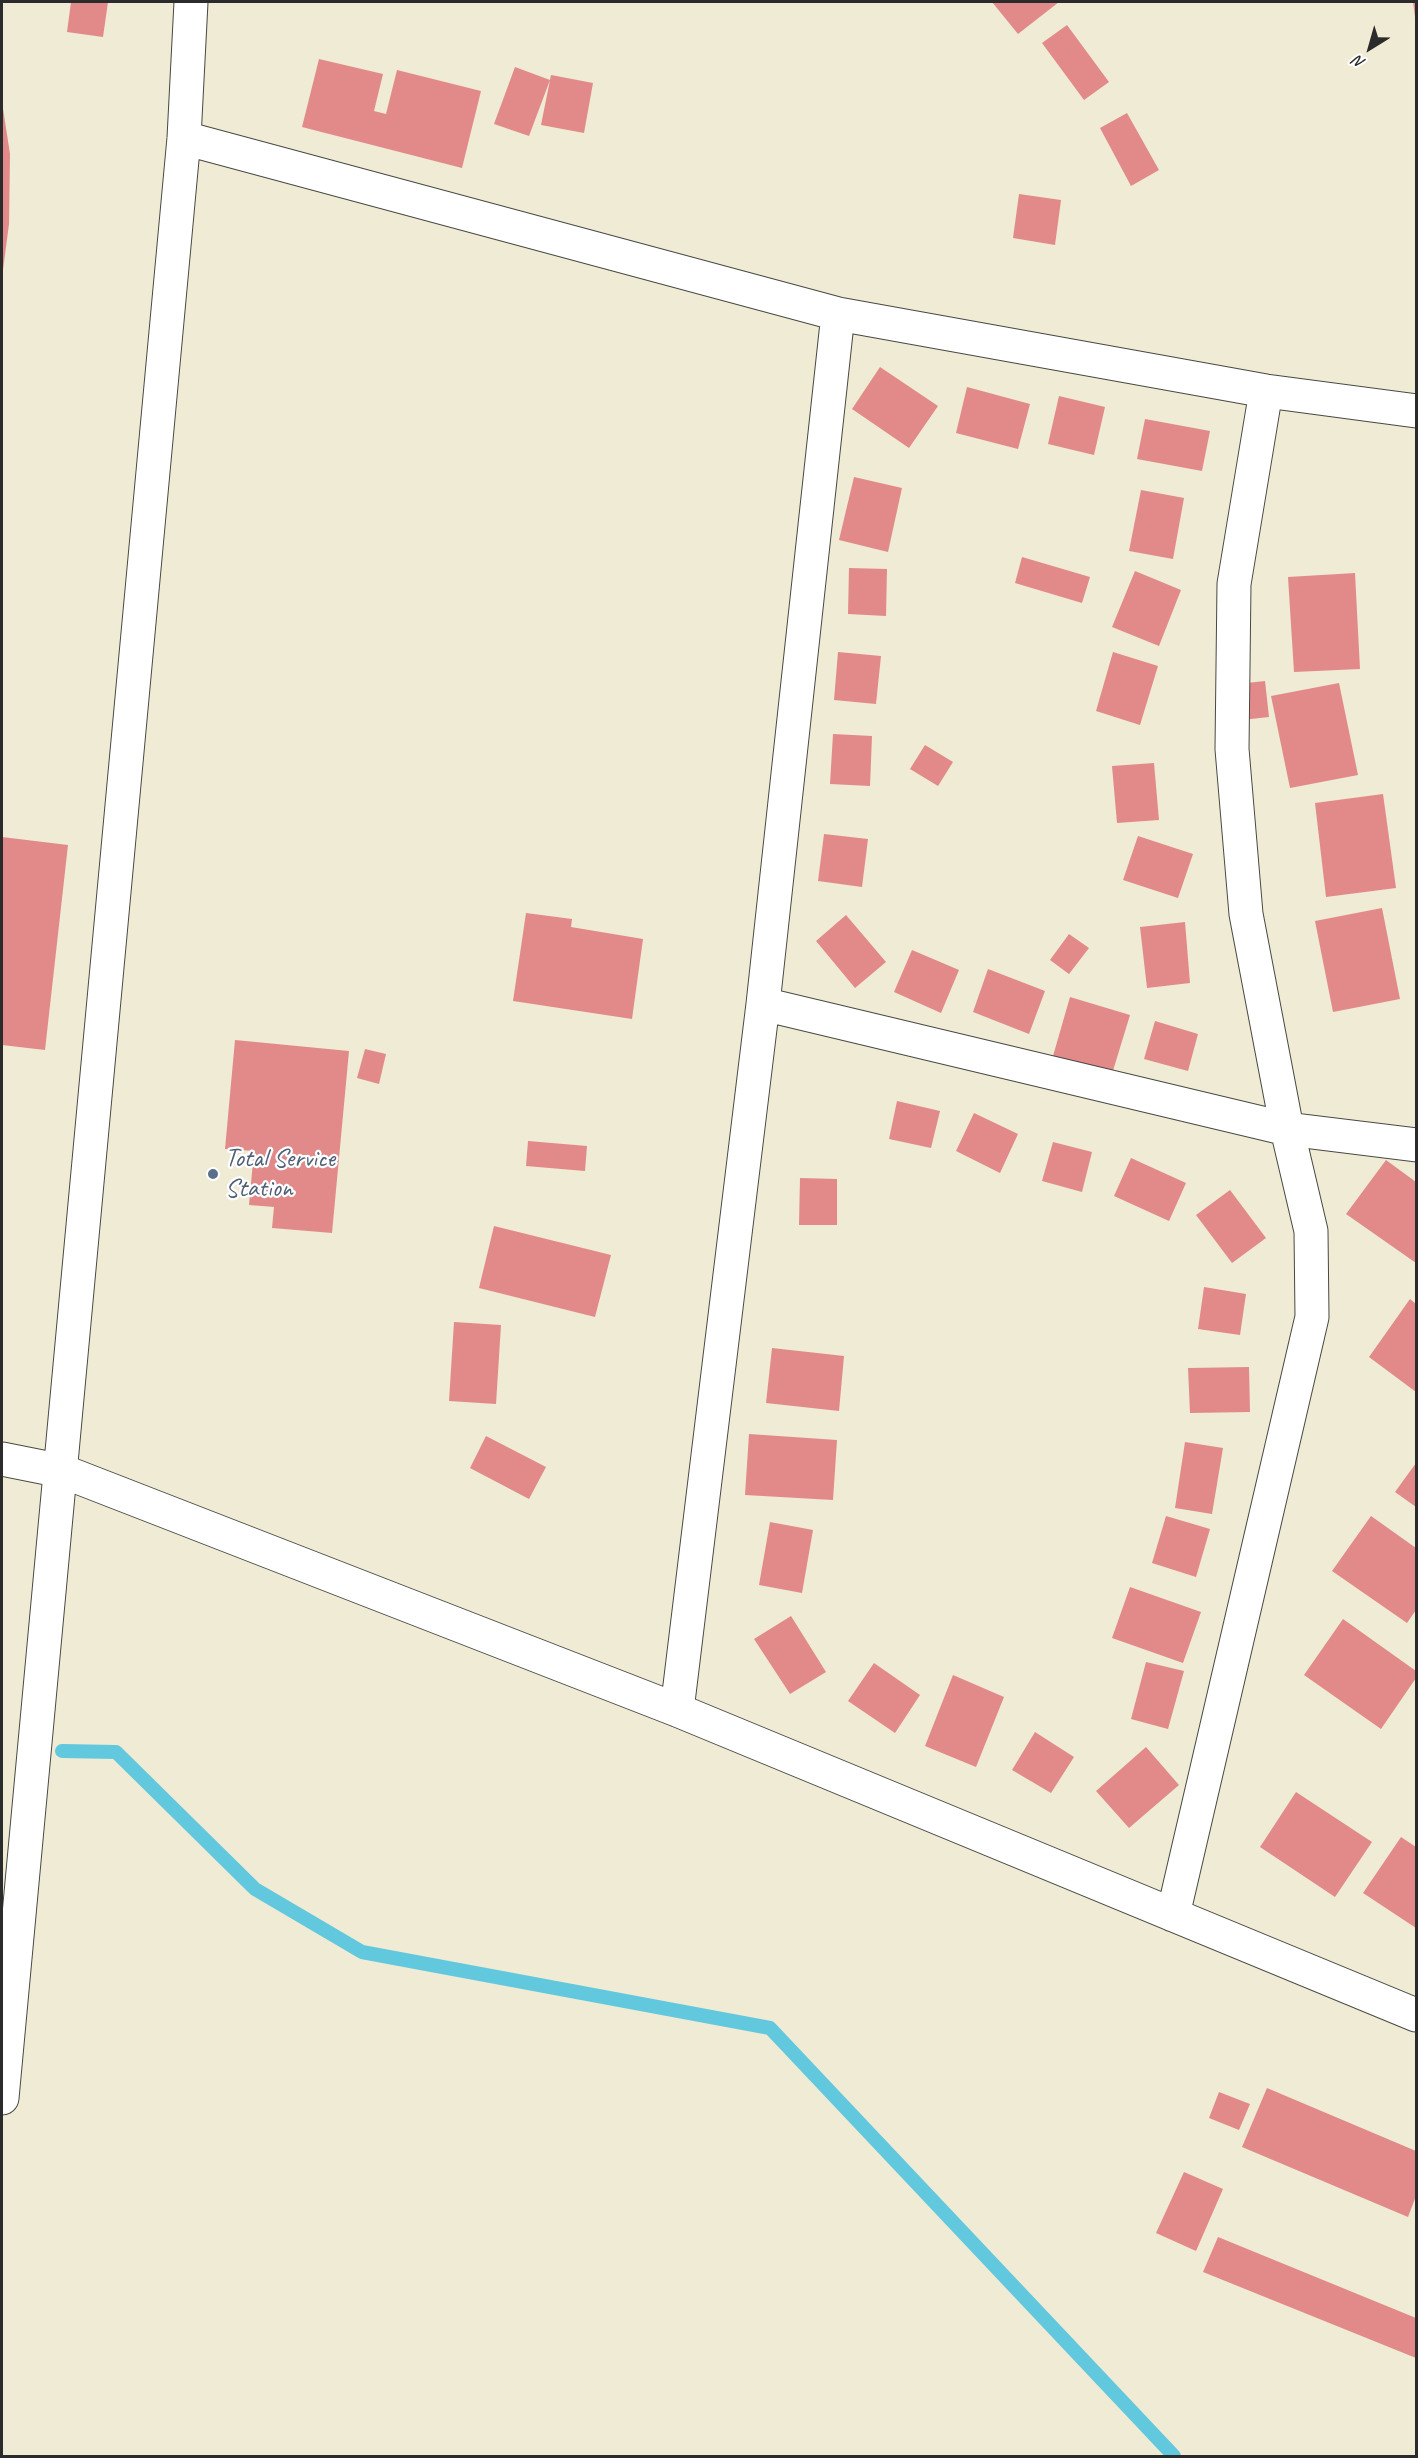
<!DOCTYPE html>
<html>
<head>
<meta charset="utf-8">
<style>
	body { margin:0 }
	#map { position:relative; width:1418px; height:2458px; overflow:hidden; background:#efebd4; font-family:Caveat,sans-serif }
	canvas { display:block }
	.frame { position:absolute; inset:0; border:3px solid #2b2b2b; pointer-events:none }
	.north { position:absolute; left:1340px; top:18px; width:60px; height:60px; -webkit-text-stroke:4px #fff; paint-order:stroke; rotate:217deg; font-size:16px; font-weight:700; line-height:24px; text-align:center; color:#2b2b2b }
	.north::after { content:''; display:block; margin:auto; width:21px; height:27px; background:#2b2b2b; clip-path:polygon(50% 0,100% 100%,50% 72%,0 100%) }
</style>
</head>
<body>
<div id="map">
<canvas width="1418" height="2458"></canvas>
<div class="frame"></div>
<div class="north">N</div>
</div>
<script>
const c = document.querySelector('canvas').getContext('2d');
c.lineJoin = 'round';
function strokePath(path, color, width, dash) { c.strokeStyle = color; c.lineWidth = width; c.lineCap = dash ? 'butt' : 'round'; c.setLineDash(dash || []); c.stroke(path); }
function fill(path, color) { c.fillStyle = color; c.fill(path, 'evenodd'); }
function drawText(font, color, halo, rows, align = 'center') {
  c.font = font + ' Caveat,sans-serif'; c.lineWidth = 4.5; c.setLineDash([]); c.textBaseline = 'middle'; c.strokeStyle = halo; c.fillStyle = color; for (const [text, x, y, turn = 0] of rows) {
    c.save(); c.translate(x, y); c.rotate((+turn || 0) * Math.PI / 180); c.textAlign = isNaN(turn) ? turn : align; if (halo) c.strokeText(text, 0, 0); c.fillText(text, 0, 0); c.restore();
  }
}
strokePath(new Path2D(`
	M 62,1751 L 116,1752 L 255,1889 L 362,1952 L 770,2028 L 1174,2456`), '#61c8de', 14);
fill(new Path2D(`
	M 71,2 L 108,2 L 103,37 L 67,32 Z
	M 992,2 L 1059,2 L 1018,34 Z
	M 1413,2 L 1416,2 L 1416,17 L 1415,17 Z
	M 1067,25 L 1109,82 L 1084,100 L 1042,43 Z
	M 319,59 L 383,74 L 374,111 L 386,114 L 397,70 L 481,91 L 462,168 L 302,127 Z
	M 515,67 L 550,80 L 529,136 L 494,124 Z
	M 551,75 L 593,83 L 584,133 L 541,125 Z
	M 2,102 L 10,154 L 9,224 L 3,270 Z
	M 1127,113 L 1159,170 L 1131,186 L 1100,128 Z
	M 1019,194 L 1061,200 L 1055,245 L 1013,238 Z
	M 880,367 L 938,406 L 909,448 L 852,409 Z
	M 967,387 L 1030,404 L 1018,449 L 956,433 Z
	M 1059,396 L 1105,407 L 1094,455 L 1048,444 Z
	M 1145,419 L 1210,431 L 1202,471 L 1137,459 Z
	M 854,477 L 902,488 L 888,552 L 839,540 Z
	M 1141,490 L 1184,498 L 1173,559 L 1129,551 Z
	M 1022,557 L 1090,577 L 1082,603 L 1015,583 Z
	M 849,568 L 887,569 L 886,616 L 848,614 Z
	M 1135,571 L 1181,590 L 1159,646 L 1112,627 Z
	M 1355,573 L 1360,669 L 1294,672 L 1288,577 Z
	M 838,652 L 881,656 L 876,704 L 834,700 Z
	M 1113,652 L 1158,666 L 1140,725 L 1096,711 Z
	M 1265,681 L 1269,717 L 1242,720 L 1238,684 Z
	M 1339,683 L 1358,775 L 1290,788 L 1271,696 Z
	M 833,734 L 872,736 L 870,786 L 830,784 Z
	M 925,745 L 953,762 L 938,786 L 910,769 Z
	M 1154,763 L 1159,820 L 1117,823 L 1112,766 Z
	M 1383,794 L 1396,888 L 1326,897 L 1315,803 Z
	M 824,834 L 868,839 L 862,887 L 818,881 Z
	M 1138,836 L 1193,854 L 1178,898 L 1123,880 Z
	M 2,837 L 68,845 L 45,1050 L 2,1045 Z
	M 1382,908 L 1400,999 L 1333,1012 L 1315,921 Z
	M 526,913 L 572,919 L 571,927 L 643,939 L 632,1019 L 513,1001 Z
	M 846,915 L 886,962 L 855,988 L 816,941 Z
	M 1185,922 L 1190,983 L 1147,988 L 1140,927 Z
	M 1069,934 L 1089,948 L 1069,974 L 1050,960 Z
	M 912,950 L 959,970 L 941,1013 L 894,992 Z
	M 988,969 L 1045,991 L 1029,1034 L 973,1012 Z
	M 1070,997 L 1130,1015 L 1112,1074 L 1053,1056 Z
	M 1155,1021 L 1198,1034 L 1188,1071 L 1144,1059 Z
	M 235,1040 L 349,1051 L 332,1233 L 272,1228 L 274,1207 L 249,1205 L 254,1151 L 225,1149 Z
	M 365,1049 L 386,1054 L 379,1084 L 357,1078 Z
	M 897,1101 L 940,1111 L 931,1148 L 889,1139 Z
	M 974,1113 L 1018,1134 L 1000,1173 L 956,1151 Z
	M 528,1141 L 587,1146 L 585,1171 L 526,1166 Z
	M 1053,1142 L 1092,1152 L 1082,1192 L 1042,1181 Z
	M 1131,1158 L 1186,1183 L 1169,1221 L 1114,1196 Z
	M 1386,1160 L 1416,1182 L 1416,1263 L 1346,1214 Z
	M 800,1178 L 837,1179 L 837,1225 L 799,1225 Z
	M 1230,1190 L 1266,1238 L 1232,1263 L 1196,1215 Z
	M 494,1226 L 611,1255 L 595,1317 L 479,1288 Z
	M 1204,1287 L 1246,1294 L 1240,1335 L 1198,1329 Z
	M 1410,1299 L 1416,1304 L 1416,1392 L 1369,1357 Z
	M 454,1322 L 501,1325 L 496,1404 L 449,1401 Z
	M 772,1348 L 844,1356 L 839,1411 L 766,1403 Z
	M 1249,1367 L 1250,1412 L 1190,1413 L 1188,1368 Z
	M 749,1434 L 837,1440 L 833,1500 L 745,1495 Z
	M 486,1436 L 546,1467 L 529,1499 L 470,1468 Z
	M 1185,1442 L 1223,1448 L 1212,1514 L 1175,1508 Z
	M 1416,1463 L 1416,1507 L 1395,1492 Z
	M 1166,1516 L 1210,1529 L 1196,1577 L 1152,1563 Z
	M 1371,1516 L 1416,1548 L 1416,1610 L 1407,1623 L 1332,1571 Z
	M 770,1522 L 813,1530 L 802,1593 L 759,1585 Z
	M 1130,1587 L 1201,1612 L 1183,1663 L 1112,1638 Z
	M 791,1616 L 826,1672 L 790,1694 L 754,1639 Z
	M 1343,1619 L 1416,1671 L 1416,1678 L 1381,1729 L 1304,1675 Z
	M 1146,1662 L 1184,1671 L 1168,1729 L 1131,1719 Z
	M 874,1663 L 920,1695 L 895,1733 L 848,1701 Z
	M 953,1675 L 1004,1697 L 976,1767 L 925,1746 Z
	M 1035,1732 L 1074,1757 L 1051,1793 L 1012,1770 Z
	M 1146,1747 L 1179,1785 L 1129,1828 L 1096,1791 Z
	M 1296,1792 L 1372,1842 L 1335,1897 L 1260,1847 Z
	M 1401,1837 L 1416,1847 L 1416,1928 L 1363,1893 Z
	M 1267,2088 L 1416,2151 L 1416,2196 L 1408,2217 L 1242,2147 Z
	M 1219,2092 L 1250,2104 L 1239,2130 L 1209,2118 Z
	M 1184,2172 L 1223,2189 L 1196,2251 L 1156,2233 Z
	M 1218,2237 L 1416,2318 L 1416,2358 L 1203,2272 Z`), '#e28a8a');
const minor = new Path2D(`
	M 184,138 L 838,314 L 1266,391 L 1416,411
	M 763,1004 L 1287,1129 L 1416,1145
	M 2,1459 L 62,1471 L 677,1710 L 1416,2015
	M 677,1710 L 763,1004 L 838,314
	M 1173,1915 L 1312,1317 L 1311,1231 L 1287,1129 L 1246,914 L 1232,749 L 1234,584 L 1266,391
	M 2,2098 L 184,138 L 191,2`);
strokePath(minor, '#484844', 35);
strokePath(minor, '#fff', 33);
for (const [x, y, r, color] of [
	[213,1174,6,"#5c6f8a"]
]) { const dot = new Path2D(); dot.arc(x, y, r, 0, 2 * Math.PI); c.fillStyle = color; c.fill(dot); strokePath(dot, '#fff', 2); }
drawText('26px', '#4e5e75', '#fff', [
	["Total Service",225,1159],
	["Station",225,1189]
], 'left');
</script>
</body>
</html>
